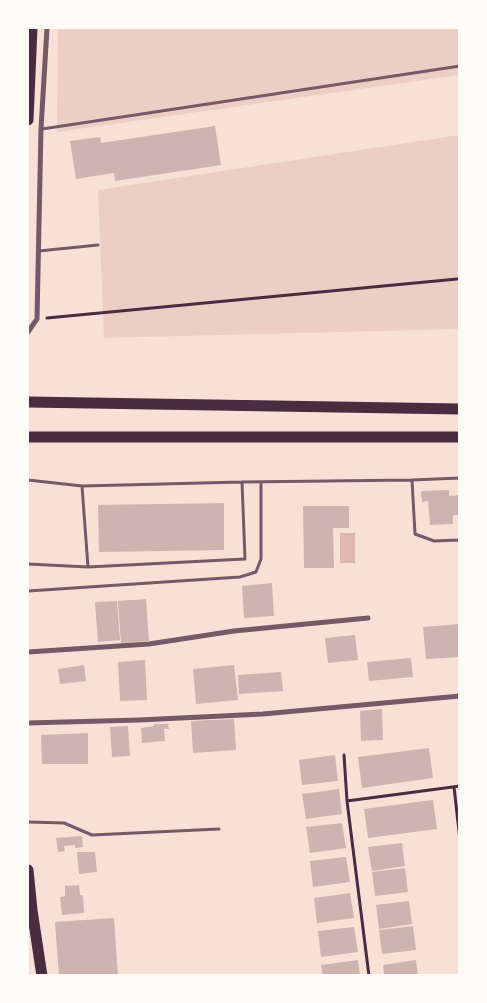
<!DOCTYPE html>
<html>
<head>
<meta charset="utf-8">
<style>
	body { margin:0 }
	#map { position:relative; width:487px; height:1003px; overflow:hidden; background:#f7e1d7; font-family:"Open Sans",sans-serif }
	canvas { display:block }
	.frame { position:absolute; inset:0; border:29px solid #fffaf5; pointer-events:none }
</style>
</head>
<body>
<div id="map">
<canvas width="487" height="1003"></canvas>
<div class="frame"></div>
</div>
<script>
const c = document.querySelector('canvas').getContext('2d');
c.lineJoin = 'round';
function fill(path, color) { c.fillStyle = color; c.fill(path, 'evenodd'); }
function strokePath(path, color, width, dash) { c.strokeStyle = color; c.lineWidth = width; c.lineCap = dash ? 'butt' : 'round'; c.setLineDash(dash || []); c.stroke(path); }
fill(new Path2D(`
	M 58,28 L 459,28 L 459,75 L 57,132 Z
	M 459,135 L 459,329 L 104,338 L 98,190 Z`), '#ebcfc5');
fill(new Path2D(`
	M 340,533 L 355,533 L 355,563 L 340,563 Z`), '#dcb8b0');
fill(new Path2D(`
	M 215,126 L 221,165 L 115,181 L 114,173 L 76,179 L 70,141 L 100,137 L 101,143 Z
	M 449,490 L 449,496 L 460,495 L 460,515 L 453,515 L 453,524 L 430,525 L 428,501 L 422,502 L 421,491 Z
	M 224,503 L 224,550 L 99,552 L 98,505 Z
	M 303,506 L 349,506 L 349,528 L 333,528 L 334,568 L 304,568 Z
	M 272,583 L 274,616 L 244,618 L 242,586 Z
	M 146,599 L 149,641 L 121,643 L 118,601 Z
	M 117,601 L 120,640 L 98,642 L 95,602 Z
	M 460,624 L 460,657 L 426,659 L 423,627 Z
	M 355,635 L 358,660 L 328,663 L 325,638 Z
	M 411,658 L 413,677 L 369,681 L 367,662 Z
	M 145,660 L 147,700 L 120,701 L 118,662 Z
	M 84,665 L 86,681 L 60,684 L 58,669 Z
	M 234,665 L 238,700 L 196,704 L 193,669 Z
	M 281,672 L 283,691 L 239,694 L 238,675 Z
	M 382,709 L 383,740 L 361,741 L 360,711 Z
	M 234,719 L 236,750 L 193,753 L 191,721 Z
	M 154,724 L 168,724 L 169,729 L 164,729 L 165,741 L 142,743 L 141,728 L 154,726 Z
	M 128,726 L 130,756 L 112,757 L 110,727 Z
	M 88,733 L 88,764 L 42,764 L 41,735 Z
	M 429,748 L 433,778 L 362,788 L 358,757 Z
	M 335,755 L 338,781 L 302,785 L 299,760 Z
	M 339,789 L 342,814 L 306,819 L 302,794 Z
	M 433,800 L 437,829 L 368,838 L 364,809 Z
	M 342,823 L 346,848 L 310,853 L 306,827 Z
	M 82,836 L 83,847 L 75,848 L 75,845 L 64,846 L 65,851 L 58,852 L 56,838 Z
	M 402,843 L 405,866 L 372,871 L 368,847 Z
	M 77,852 L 95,852 L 97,872 L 79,874 Z
	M 346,857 L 350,882 L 313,887 L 310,861 Z
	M 405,868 L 408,892 L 375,896 L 372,872 Z
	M 79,885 L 80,895 L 83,895 L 84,913 L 62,915 L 60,897 L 65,896 L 65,886 Z
	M 350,893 L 354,918 L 317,923 L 314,898 Z
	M 409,901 L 412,924 L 379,929 L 376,905 Z
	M 114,918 L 118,976 L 59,976 L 55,922 Z
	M 413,926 L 416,950 L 382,954 L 379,930 Z
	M 354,927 L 358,952 L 321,957 L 318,931 Z
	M 358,960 L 360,976 L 323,976 L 321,965 Z
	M 416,960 L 418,976 L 384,976 L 383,965 Z`), '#ccb4b1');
strokePath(new Path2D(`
	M 47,318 L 457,279
	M 344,755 L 347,801 L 369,976
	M 454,787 L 460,840
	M 347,801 L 460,786`), '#4a2c40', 3);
strokePath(new Path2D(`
	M 42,129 L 460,66
	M 39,251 L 98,245
	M 460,478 L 412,480 L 415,534 L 434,541 L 460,540
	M 28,480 L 82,486 L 88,567 L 245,559 L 242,482 L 412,480
	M 82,486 L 242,482
	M 28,564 L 88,567
	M 28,591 L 240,577 L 256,572 L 261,559 L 261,482
	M 28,822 L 64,823 L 92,835 L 219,829`), '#755966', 3);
strokePath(new Path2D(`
	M 28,332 L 37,319 L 41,129 L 47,28
	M 28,652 L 149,644 L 234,631 L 368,618
	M 28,723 L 139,720 L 263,714 L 460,696`), '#755966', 5);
strokePath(new Path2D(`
	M 28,120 L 32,28
	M 28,402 L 460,409
	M 28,437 L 460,437
	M 28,870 L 32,910 L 42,976`), '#4a2c40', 11);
</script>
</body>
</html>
